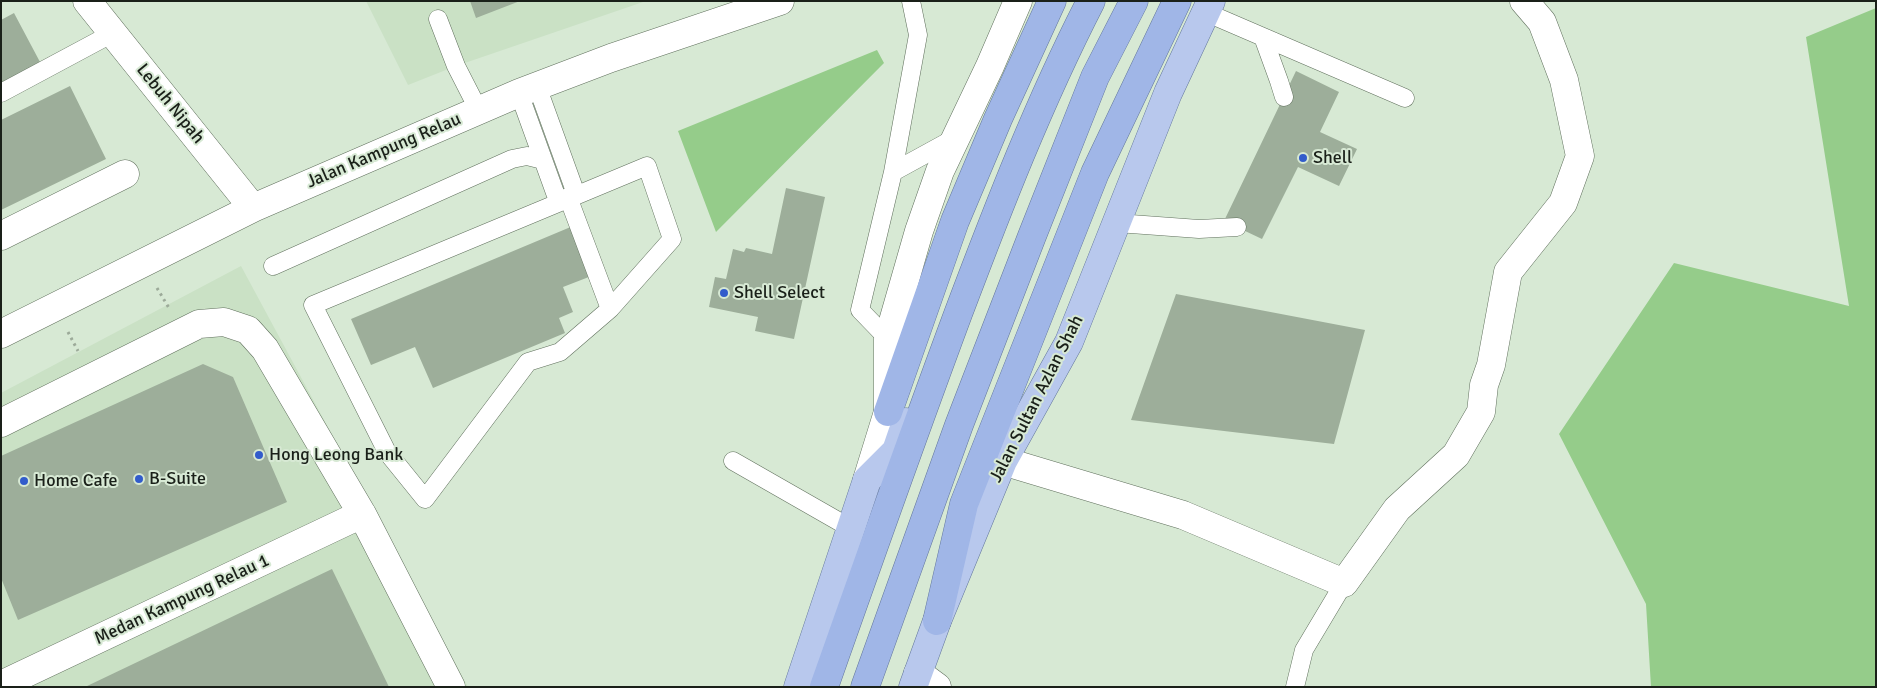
<!DOCTYPE html>
<html>
<head>
<meta charset="utf-8">
<style>
	body { margin:0 }
	#map { position:relative; width:1877px; height:688px; overflow:hidden; background:#d7e9d4; font-family:Signika,sans-serif }
	canvas { display:block }
	.frame { position:absolute; inset:0; border:2px solid #1a2019; pointer-events:none }
</style>
</head>
<body>
<div id="map">
<canvas width="1877" height="688"></canvas>
<div class="frame"></div>
</div>
<script>
const c = document.querySelector('canvas').getContext('2d');
c.lineJoin = 'round';
function fill(path, color) { c.fillStyle = color; c.fill(path, 'evenodd'); }
function strokePath(path, color, width, dash) { c.strokeStyle = color; c.lineWidth = width; c.lineCap = dash ? 'butt' : 'round'; c.setLineDash(dash || []); c.stroke(path); }
function drawText(font, color, halo, rows, align = 'center') {
  c.font = font + ' Signika,sans-serif'; c.lineWidth = 4; c.setLineDash([]); c.textBaseline = 'middle'; c.strokeStyle = halo; c.fillStyle = color; for (const [text, x, y, turn = 0] of rows) {
    c.save(); c.translate(x, y); c.rotate((+turn || 0) * Math.PI / 180); c.textAlign = isNaN(turn) ? turn : align; if (halo) c.strokeText(text, 0, 0); c.fillText(text, 0, 0); c.restore();
  }
}
fill(new Path2D(`
	M 366,1 L 646,1 L 456,66 L 408,85 Z
	M 241,266 L 468,687 L 1,687 L 1,393 Z`), '#cae1c5');
fill(new Path2D(`
	M 1876,8 L 1876,687 L 1651,687 L 1646,604 L 1559,434 L 1674,263 L 1849,306 L 1806,37 Z
	M 877,50 L 884,63 L 716,232 L 678,131 Z`), '#95cc8a');
fill(new Path2D(`
	M 470,1 L 520,1 L 476,18 Z
	M 14,13 L 40,62 L 1,83 L 1,20 Z
	M 1296,71 L 1339,92 L 1320,132 L 1357,149 L 1339,186 L 1298,167 L 1262,239 L 1224,221 Z
	M 70,86 L 106,159 L 1,210 L 1,120 Z
	M 786,188 L 825,197 L 794,339 L 755,331 L 758,317 L 709,307 L 715,277 L 726,279 L 733,249 L 744,252 L 746,248 L 772,254 Z
	M 573,226 L 594,275 L 563,287 L 573,312 L 559,318 L 565,333 L 433,388 L 415,347 L 371,365 L 351,319 Z
	M 1176,294 L 1365,330 L 1334,444 L 1131,420 Z
	M 203,364 L 233,377 L 287,502 L 18,620 L 1,578 L 1,456 Z
	M 332,569 L 389,687 L 85,687 Z`), '#9dae9a');
const service = new Path2D(`
	M 1205,12 L 1405,98
	M 438,19 L 456,66 L 479,111
	M 1263,37 L 1279,81 L 1284,97
	M 537,86 L 576,194
	M 1,93 L 113,33
	M 519,93 L 558,201
	M 893,172 L 955,138
	M 568,197 L 610,309 L 560,352 L 528,362 L 425,499 L 387,452 L 313,305 L 647,166 L 672,239 L 610,309
	M 1117,223 L 1199,229 L 1237,227
	M 273,266 L 512,159 L 527,156 L 543,160
	M 888,339 L 860,310 L 893,172 L 918,35 L 911,1
	M 733,461 L 852,529
	M 1295,687 L 1304,650 L 1344,583`);
const minor = new Path2D(`
	M 1,236 L 125,174
	M 1,423 L 199,324 L 224,322 L 248,330 L 265,349 L 362,514 L 451,687
	M 1003,461 L 1183,515 L 1344,583 L 1397,509 L 1456,455 L 1481,412 L 1484,385 L 1491,365 L 1508,272 L 1563,203 L 1580,156 L 1564,80 L 1542,22 L 1524,1
	M 918,673 L 937,687
	M 1,685 L 362,514`);
const tertiary = new Path2D(`
	M 87,1 L 253,208
	M 1,334 L 253,208 L 519,93 L 611,58 L 780,1`);
const secondary = new Path2D(`
	M 867,480 L 888,412 L 888,339 L 919,231 L 940,171 L 990,66 L 1018,1`);
const primary = new Path2D(`
	M 798,687 L 867,480 L 896,451 L 906,422
	M 913,687 L 937,621 L 1003,461 L 1069,342 L 1168,93 L 1211,1`);
const trunk = new Path2D(`
	M 888,412 L 955,221 L 998,119 L 1052,1
	M 937,621 L 964,504 L 1095,173 L 1177,1
	M 824,687 C 868,562 912,438 958,314 C 998,208 1039,102 1091,1
	M 865,687 L 959,425 L 1032,236 L 1095,77 L 1134,1`);
strokePath(service, '#60705d', 19);
strokePath(minor, '#60705d', 29);
strokePath(tertiary, '#60705d', 29);
strokePath(secondary, '#60705d', 29);
strokePath(primary, '#62769b', 29);
strokePath(trunk, '#62769b', 29);
strokePath(new Path2D(`
	M 157,288 L 169,308
	M 68,332 L 78,351`), '#9caa99', 3, [2.5, 4]);
strokePath(service, '#fff', 18);
strokePath(minor, '#fff', 28);
strokePath(tertiary, '#fff', 28);
strokePath(secondary, '#fff', 28);
strokePath(primary, '#b8c8ed', 28);
strokePath(trunk, '#a0b6e7', 28);
for (const [x, y, r, color] of [
	[1303,158,5,"#325ccb"],
	[724,293,5,"#325ccb"],
	[259,455,5,"#325ccb"],
	[139,479,5,"#325ccb"],
	[24,481,5,"#325ccb"]
]) { const dot = new Path2D(); dot.arc(x, y, r, 0, 2 * Math.PI); c.fillStyle = color; c.fill(dot); strokePath(dot, '#d7e9d4', 2); }
drawText('18px', '#1a2019', '#d7e9d4', [
	["Lebuh Nipah",170,104,51],
	["Jalan Kampung Relau",384,151,-23],
	["Jalan Sultan Azlan Shah",1037,399,-63],
	["Medan Kampung Relau 1",182,600,-25]
]);
drawText('18px', '#1a2019', '#d7e9d4', [
	["Shell",1313,158],
	["Shell Select",734,293],
	["Hong Leong Bank",269,455],
	["B-Suite",149,479],
	["Home Cafe",34,481]
], 'left');
</script>
</body>
</html>
